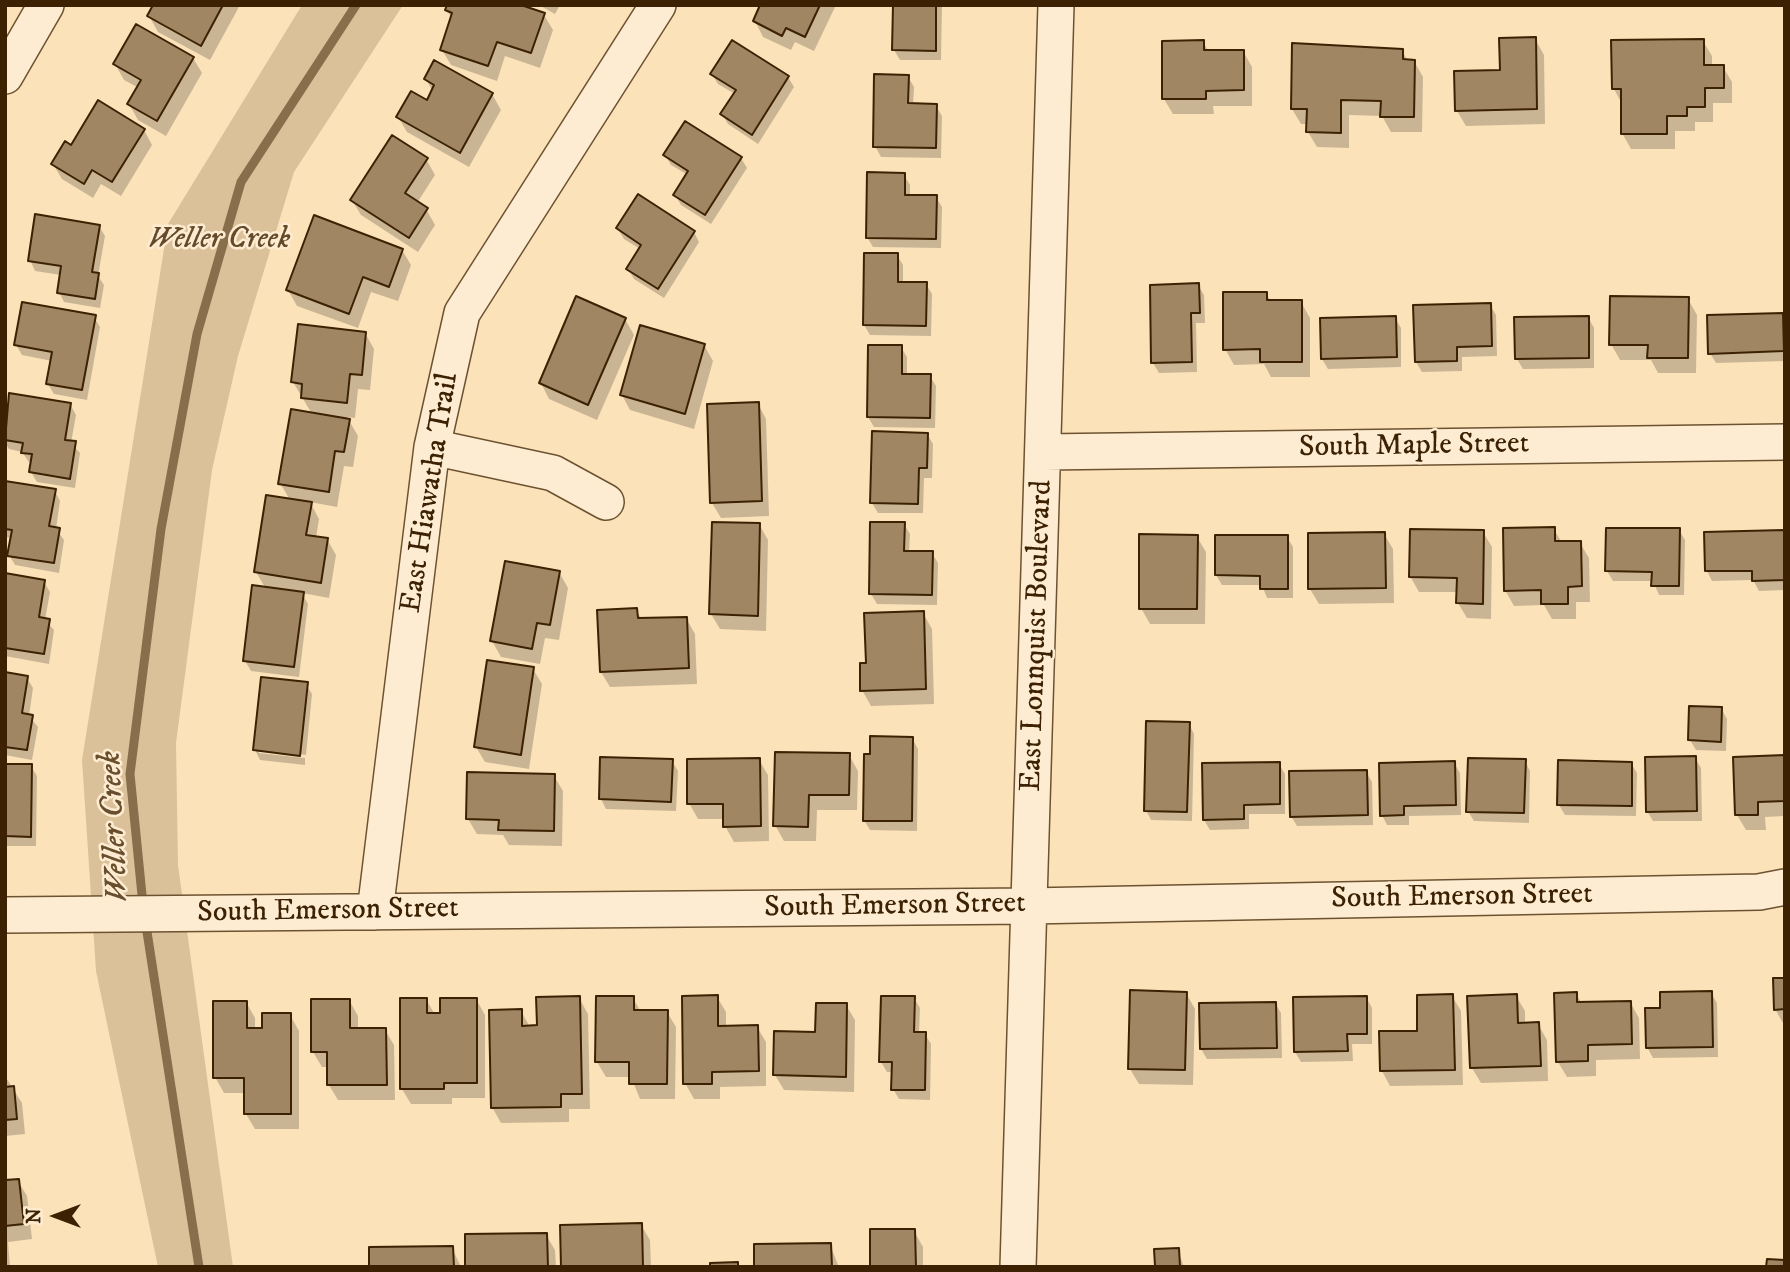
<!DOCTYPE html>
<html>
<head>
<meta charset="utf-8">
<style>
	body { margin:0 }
	#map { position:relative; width:1790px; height:1272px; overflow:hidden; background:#fce2b9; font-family:"IM FELL DW Pica",serif }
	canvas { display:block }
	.frame { position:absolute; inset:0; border:7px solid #3c2203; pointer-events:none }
	.north { position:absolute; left:21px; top:1181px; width:70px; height:70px; -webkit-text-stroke:5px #fdecd2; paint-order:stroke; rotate:270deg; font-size:19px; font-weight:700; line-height:28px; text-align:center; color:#3c2203 }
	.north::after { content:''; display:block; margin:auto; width:24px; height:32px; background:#3c2203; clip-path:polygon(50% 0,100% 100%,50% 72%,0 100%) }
</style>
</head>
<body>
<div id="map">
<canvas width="1790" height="1272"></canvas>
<div class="frame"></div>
<div class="north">N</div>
</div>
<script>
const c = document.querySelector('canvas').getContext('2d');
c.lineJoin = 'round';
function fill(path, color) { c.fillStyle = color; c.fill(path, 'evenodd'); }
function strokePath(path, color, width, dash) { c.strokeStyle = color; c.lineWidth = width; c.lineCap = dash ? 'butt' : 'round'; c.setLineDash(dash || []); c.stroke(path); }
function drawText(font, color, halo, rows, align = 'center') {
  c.font = font + ' "IM FELL DW Pica",serif'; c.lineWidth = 5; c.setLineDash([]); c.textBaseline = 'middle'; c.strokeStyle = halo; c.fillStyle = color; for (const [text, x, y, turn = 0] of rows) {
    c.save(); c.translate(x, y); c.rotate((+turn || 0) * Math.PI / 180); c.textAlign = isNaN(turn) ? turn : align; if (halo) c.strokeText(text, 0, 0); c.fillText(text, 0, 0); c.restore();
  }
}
fill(new Path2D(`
	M 302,5 L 403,5 L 294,172 L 238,356 L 212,470 L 176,743 L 178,865 L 233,1267 L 158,1267 L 96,971 L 82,760 L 168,224 Z`), '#dbc19a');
fill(new Path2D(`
	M 155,5 L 240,5 L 210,60 L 158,32 L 149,16 Z
	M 539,5 L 560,5 L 555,14 Z
	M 762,5 L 836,5 L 814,51 L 795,42 L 791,50 L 763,37 L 755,21 Z
	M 895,5 L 942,5 L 941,60 L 900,60 L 894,50 Z
	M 447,10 L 544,15 L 553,30 L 540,68 L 505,56 L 497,81 L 451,65 L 442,50 L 452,19 Z
	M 1535,39 L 1544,55 L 1545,124 L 1466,126 L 1457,111 Z
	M 1703,41 L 1712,56 L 1712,67 L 1723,67 L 1732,82 L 1732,103 L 1713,103 L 1713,122 L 1695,122 L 1695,131 L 1675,131 L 1675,149 L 1631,149 L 1622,133 L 1622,104 L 1614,89 Z
	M 1203,42 L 1209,52 L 1243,51 L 1252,67 L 1252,106 L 1213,106 L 1214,114 L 1173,114 L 1164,99 Z
	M 1402,51 L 1408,61 L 1414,61 L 1423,77 L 1422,132 L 1391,132 L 1382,116 L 1349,115 L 1349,148 L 1317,147 L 1308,132 L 1308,124 L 1301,124 L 1292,109 Z
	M 193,58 L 202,73 L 166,136 L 138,120 L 129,104 L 139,88 L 124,80 L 115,64 Z
	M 712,74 L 788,77 L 794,87 L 758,144 L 728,124 L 722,114 L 735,94 L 718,84 Z
	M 908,77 L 914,87 L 913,105 L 936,106 L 942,116 L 941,158 L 881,157 L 875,146 Z
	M 426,79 L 492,94 L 501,110 L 469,167 L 407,132 L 398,117 L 427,102 L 433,92 Z
	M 144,130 L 152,145 L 121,196 L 101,184 L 93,198 L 62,179 L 53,164 L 71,147 Z
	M 665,155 L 741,158 L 747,168 L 711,224 L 681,205 L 675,195 L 688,175 L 671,165 Z
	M 426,159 L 435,175 L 417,203 L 426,209 L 435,225 L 418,252 L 361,215 L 352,200 Z
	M 904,175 L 910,185 L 910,197 L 936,197 L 942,207 L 941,248 L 873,247 L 867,237 Z
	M 99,226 L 105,236 L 98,276 L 104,285 L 100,308 L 64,302 L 59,292 L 61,275 L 35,271 L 30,260 Z
	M 618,229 L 694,232 L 699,242 L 664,298 L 634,279 L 628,269 L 640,249 L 624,239 Z
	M 402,250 L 411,265 L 398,301 L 371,292 L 358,328 L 297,306 L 288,290 Z
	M 897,255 L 903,265 L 903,283 L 926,284 L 932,294 L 931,336 L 870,335 L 864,325 Z
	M 1198,285 L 1204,295 L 1205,323 L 1196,323 L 1197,372 L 1159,373 L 1153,363 Z
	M 1266,293 L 1271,302 L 1301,302 L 1310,318 L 1310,377 L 1271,377 L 1264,364 L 1234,365 L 1225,349 Z
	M 1688,299 L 1697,315 L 1696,373 L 1658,373 L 1651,360 L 1620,360 L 1611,344 Z
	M 1490,305 L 1496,315 L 1497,356 L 1462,357 L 1462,371 L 1422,372 L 1416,362 Z
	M 1782,314 L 1785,361 L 1716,363 L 1710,353 Z
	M 94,317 L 100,327 L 87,400 L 54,394 L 48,384 L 52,361 L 22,355 L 16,345 Z
	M 1588,317 L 1594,328 L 1594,368 L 1523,369 L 1517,359 Z
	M 1395,318 L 1401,328 L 1401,367 L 1328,369 L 1322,359 Z
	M 625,319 L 634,335 L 597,420 L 549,399 L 541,383 Z
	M 365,333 L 374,349 L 370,390 L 358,389 L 355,418 L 347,417 L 358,436 L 353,467 L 344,466 L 337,507 L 310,502 L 319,519 L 316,538 L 327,539 L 336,555 L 329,598 L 302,593 L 308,604 L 299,677 L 251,671 L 245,661 L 266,589 L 256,572 L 290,500 L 280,483 L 312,414 L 293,382 Z
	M 704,345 L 713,361 L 694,429 L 630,410 L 622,395 Z
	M 901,347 L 907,357 L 907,375 L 930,376 L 936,386 L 935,428 L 874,427 L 868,417 Z
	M 10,395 L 70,404 L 76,415 L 71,443 L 80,453 L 75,488 L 37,482 L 31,472 L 33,463 L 29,462 L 22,452 L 9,449 L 5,443 L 5,427 Z
	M 758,404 L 766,419 L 769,516 L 721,518 L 712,503 Z
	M 927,434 L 933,444 L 932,478 L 924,478 L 923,513 L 878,513 L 872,503 Z
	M 5,483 L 55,491 L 60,501 L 56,529 L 64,540 L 59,573 L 15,565 L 9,555 L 12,538 L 5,537 Z
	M 759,524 L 768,540 L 766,631 L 720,629 L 711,614 Z
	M 904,524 L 910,534 L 909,553 L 932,553 L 938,563 L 937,605 L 877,604 L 871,594 Z
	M 1554,529 L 1562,543 L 1580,543 L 1589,558 L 1590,602 L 1576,602 L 1576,619 L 1552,619 L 1544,605 L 1514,606 L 1505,590 Z
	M 1679,530 L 1685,540 L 1684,595 L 1659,595 L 1653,581 L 1613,581 L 1607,571 Z
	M 1483,532 L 1492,547 L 1491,619 L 1467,618 L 1458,603 L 1458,592 L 1419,592 L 1410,576 Z
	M 1783,532 L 1785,590 L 1759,591 L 1753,580 L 1712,581 L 1707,571 Z
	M 1384,534 L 1393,549 L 1394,603 L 1319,604 L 1310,589 Z
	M 1197,537 L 1206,552 L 1205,624 L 1150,624 L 1141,608 Z
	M 1287,537 L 1293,547 L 1293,598 L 1267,598 L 1262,585 L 1222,585 L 1216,575 Z
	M 559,572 L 568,588 L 559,640 L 545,638 L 540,664 L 501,657 L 492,641 Z
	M 5,575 L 44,582 L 50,592 L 45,620 L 54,630 L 49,664 L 5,656 Z
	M 636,610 L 642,620 L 686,618 L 695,634 L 697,684 L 610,687 L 601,672 Z
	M 923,613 L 932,629 L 934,704 L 871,706 L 862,690 L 867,665 Z
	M 533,669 L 542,684 L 529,769 L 485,762 L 476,747 Z
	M 5,674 L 27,678 L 33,688 L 29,716 L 38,727 L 32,760 L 5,755 Z
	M 306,684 L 312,694 L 306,755 L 259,749 L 259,753 L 305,758 L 305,765 L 260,760 L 255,750 Z
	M 1721,708 L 1727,719 L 1726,751 L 1696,750 L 1690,740 Z
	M 1189,724 L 1194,734 L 1192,821 L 1151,820 L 1146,810 Z
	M 912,738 L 918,749 L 917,831 L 870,830 L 864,820 L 871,756 Z
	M 849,755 L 858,771 L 857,810 L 817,810 L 816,841 L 784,841 L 775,825 Z
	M 1785,757 L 1785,816 L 1765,817 L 1766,830 L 1746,830 L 1737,815 Z
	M 1695,758 L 1701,768 L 1702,821 L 1653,821 L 1647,811 Z
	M 759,760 L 768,775 L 769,841 L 734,842 L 725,826 L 725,819 L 698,819 L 689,803 Z
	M 672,761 L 678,771 L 676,811 L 606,809 L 601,799 Z
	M 1525,761 L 1530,771 L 1529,823 L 1474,821 L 1468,811 Z
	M 1454,763 L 1460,773 L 1461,815 L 1409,816 L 1409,825 L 1387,825 L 1382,815 Z
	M 1631,763 L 1637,773 L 1636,816 L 1565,815 L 1559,805 Z
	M 1279,764 L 1285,774 L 1285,814 L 1249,814 L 1249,829 L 1210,830 L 1204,820 Z
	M 5,765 L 31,766 L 37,776 L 36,846 L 5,846 Z
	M 1366,772 L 1372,782 L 1373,825 L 1297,826 L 1291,816 Z
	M 554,776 L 563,791 L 562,846 L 509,845 L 503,835 L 477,834 L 468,819 Z
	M 1785,979 L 1785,1025 L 1784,1025 L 1775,1009 Z
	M 1186,993 L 1195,1009 L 1193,1085 L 1139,1084 L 1130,1069 Z
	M 1711,993 L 1717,1003 L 1718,1057 L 1653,1058 L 1647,1047 L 1662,1010 Z
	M 1576,994 L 1582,1004 L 1630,1002 L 1639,1018 L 1640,1059 L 1596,1060 L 1596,1076 L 1567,1077 L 1558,1062 Z
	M 1452,996 L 1461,1011 L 1463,1085 L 1390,1086 L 1382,1071 Z
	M 1516,996 L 1525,1011 L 1525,1025 L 1538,1024 L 1547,1040 L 1548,1081 L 1481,1083 L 1472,1068 Z
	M 598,997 L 633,998 L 641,1012 L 667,1012 L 676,1027 L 675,1099 L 640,1099 L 631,1077 L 606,1077 L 597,1062 Z
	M 717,997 L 726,1012 L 726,1027 L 757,1027 L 766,1042 L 766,1086 L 720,1087 L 720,1099 L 694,1099 L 685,1083 Z
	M 1366,997 L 1372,1008 L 1372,1044 L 1352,1044 L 1353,1061 L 1301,1062 L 1295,1052 Z
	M 579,998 L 588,1014 L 590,1109 L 569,1109 L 569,1122 L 501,1123 L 492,1107 L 521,1011 L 530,1027 L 538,1027 Z
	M 914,998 L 920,1008 L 919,1034 L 925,1034 L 931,1044 L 930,1100 L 899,1099 L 893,1089 L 894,1072 L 887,1072 L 881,1062 Z
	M 426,999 L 435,1015 L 476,999 L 485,1015 L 485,1098 L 452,1098 L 452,1104 L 411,1104 L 402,1089 Z
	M 349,1000 L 358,1016 L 358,1030 L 385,1030 L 394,1045 L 395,1100 L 338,1100 L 329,1085 L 329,1067 L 322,1067 L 313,1052 Z
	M 246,1002 L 255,1018 L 255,1029 L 264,1029 L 290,1015 L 299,1031 L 299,1129 L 255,1129 L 246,1114 L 246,1093 L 224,1093 L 215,1077 Z
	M 1275,1003 L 1281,1013 L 1282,1058 L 1207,1059 L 1201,1049 L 1200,1004 Z
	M 846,1005 L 855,1020 L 854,1092 L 784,1090 L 775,1075 Z
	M 5,1076 L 22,1103 L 25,1134 L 5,1136 Z
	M 18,1181 L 27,1196 L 32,1239 L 8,1242 L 10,1267 L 5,1267 L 5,1182 Z
	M 641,1225 L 650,1240 L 651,1267 L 563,1267 Z
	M 914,1231 L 923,1247 L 923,1267 L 871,1267 Z
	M 546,1235 L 555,1250 L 556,1267 L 467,1267 Z
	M 830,1245 L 839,1267 L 756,1267 Z
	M 452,1248 L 461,1267 L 371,1267 Z
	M 1178,1250 L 1184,1267 L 1157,1267 Z`), '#0003');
strokePath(new Path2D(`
	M 143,905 L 130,774 L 161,529 L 197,334 L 241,182 L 356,5
	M 145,919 L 199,1267`), '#886e4b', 9);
const building = new Path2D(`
	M 153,5 L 223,5 L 201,46 L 147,16 Z
	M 447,5 L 521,5 L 545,13 L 531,53 L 497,42 L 488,66 L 440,50 L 452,13 L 445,10 Z
	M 760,5 L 820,5 L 805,37 L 786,28 L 782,36 L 753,21 Z
	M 893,5 L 936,5 L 936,51 L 892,50 Z
	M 136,24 L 194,57 L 157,121 L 127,104 L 141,80 L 113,64 Z
	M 1536,37 L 1537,109 L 1455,111 L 1454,71 L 1500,70 L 1499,38 Z
	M 1704,39 L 1704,65 L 1724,65 L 1724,88 L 1705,88 L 1705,107 L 1687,107 L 1687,116 L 1667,116 L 1667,134 L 1621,134 L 1621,89 L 1612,89 L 1611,40 Z
	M 732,40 L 789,76 L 752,135 L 720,114 L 736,90 L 710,74 Z
	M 1204,40 L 1204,50 L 1244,50 L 1244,90 L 1206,91 L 1206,99 L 1162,99 L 1162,41 Z
	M 1292,43 L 1403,49 L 1403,59 L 1415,60 L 1414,117 L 1380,117 L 1381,101 L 1341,100 L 1341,133 L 1306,132 L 1307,109 L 1291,109 Z
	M 434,60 L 493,93 L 460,153 L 396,117 L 411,91 L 427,100 L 434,85 L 424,79 Z
	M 874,74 L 909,75 L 908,103 L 937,104 L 936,148 L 873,147 Z
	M 98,100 L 145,129 L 112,182 L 92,170 L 84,184 L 51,164 L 65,141 L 71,145 Z
	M 685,121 L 742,157 L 705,215 L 673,195 L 688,171 L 663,155 Z
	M 392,135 L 428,158 L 405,193 L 428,208 L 409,238 L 350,200 Z
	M 867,172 L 905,173 L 905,195 L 937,195 L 936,239 L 866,238 Z
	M 638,194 L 695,231 L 658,289 L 626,269 L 641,245 L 616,228 Z
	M 35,214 L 100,225 L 92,272 L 99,273 L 95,299 L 57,293 L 61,266 L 28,261 Z
	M 314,215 L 403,249 L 389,287 L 363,277 L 349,314 L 286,290 Z
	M 864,253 L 898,253 L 898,282 L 927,282 L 926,326 L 863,325 Z
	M 1199,283 L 1200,313 L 1191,313 L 1192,362 L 1151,363 L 1150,285 Z
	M 1223,292 L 1267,292 L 1267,300 L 1302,300 L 1302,362 L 1260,362 L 1260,349 L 1223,350 Z
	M 576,296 L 626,318 L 588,405 L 539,383 Z
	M 1610,296 L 1689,297 L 1688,358 L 1647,358 L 1648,345 L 1609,345 Z
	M 22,302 L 96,315 L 82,390 L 46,384 L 52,352 L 14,345 Z
	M 1491,303 L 1492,346 L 1457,347 L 1457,361 L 1415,362 L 1413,305 Z
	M 1783,313 L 1784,351 L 1708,354 L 1707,315 Z
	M 1396,316 L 1397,357 L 1321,359 L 1320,318 Z
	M 1589,316 L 1589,358 L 1515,359 L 1514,317 Z
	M 298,324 L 366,332 L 362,375 L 350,374 L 347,403 L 301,398 L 302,384 L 291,382 Z
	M 640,325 L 705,344 L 685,414 L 620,395 Z
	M 868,345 L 902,345 L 902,374 L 931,374 L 930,418 L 867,417 Z
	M 9,393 L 71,403 L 65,440 L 76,441 L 70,479 L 29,472 L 32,454 L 21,453 L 23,443 L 5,440 Z
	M 759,402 L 762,501 L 710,503 L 707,404 Z
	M 291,409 L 350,419 L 344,452 L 335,451 L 329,492 L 278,484 Z
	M 872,431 L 928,433 L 927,468 L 919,468 L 918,504 L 870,503 Z
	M 5,481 L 56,489 L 49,526 L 60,528 L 54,563 L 7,556 L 12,530 L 5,529 Z
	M 266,495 L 312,502 L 306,535 L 328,538 L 321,583 L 254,572 Z
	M 712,522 L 760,523 L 758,616 L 709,614 Z
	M 870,522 L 905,522 L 904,551 L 933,551 L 932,595 L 869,594 Z
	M 1555,527 L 1555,541 L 1581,541 L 1582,586 L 1568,587 L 1568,604 L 1541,604 L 1541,590 L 1504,591 L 1503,528 Z
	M 1606,528 L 1680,528 L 1679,586 L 1651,586 L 1652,572 L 1605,571 Z
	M 1410,529 L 1484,530 L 1483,604 L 1456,603 L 1457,578 L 1409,577 Z
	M 1784,530 L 1785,580 L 1752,581 L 1752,571 L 1705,571 L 1704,532 Z
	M 1385,532 L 1386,588 L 1308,589 L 1308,533 Z
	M 1139,534 L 1198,535 L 1197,609 L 1139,609 Z
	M 1215,535 L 1288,535 L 1288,589 L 1260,589 L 1260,576 L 1215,575 Z
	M 505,561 L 560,571 L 550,625 L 537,623 L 532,649 L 490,641 Z
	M 5,573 L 45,580 L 39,617 L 50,619 L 44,654 L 5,648 Z
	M 252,585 L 304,592 L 294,667 L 243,661 Z
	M 637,608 L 638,618 L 687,617 L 689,668 L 600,672 L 597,610 Z
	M 924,611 L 926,689 L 860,691 L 860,663 L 866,663 L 864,613 Z
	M 487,660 L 534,667 L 521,755 L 474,747 Z
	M 5,672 L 28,676 L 22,713 L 33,715 L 27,750 L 5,747 Z
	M 261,677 L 308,682 L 300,756 L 253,750 Z
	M 1689,706 L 1722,707 L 1721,742 L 1688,740 Z
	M 1146,721 L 1190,722 L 1187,812 L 1144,811 Z
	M 870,736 L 913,737 L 912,821 L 863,821 L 864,754 L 870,754 Z
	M 775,752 L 850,753 L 849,795 L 809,795 L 808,827 L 773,826 Z
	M 1785,755 L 1785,801 L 1758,802 L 1758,815 L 1735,815 L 1733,757 Z
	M 1696,756 L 1697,811 L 1646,812 L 1645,757 Z
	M 600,757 L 673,759 L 671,802 L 599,799 Z
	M 760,758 L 761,826 L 723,827 L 723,804 L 687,804 L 687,759 Z
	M 1468,758 L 1526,759 L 1524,813 L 1466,812 Z
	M 1558,760 L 1632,762 L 1632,806 L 1557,805 Z
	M 1455,761 L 1456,805 L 1404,806 L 1404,815 L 1380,816 L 1379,763 Z
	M 1280,762 L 1280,804 L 1244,805 L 1244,819 L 1203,820 L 1202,763 Z
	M 5,764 L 32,764 L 31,837 L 5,836 Z
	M 1367,770 L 1368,815 L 1290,817 L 1289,771 Z
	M 467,772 L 555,774 L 554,831 L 498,830 L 499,820 L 466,819 Z
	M 1773,978 L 1785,978 L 1785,1009 L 1774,1010 Z
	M 1130,990 L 1187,992 L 1185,1070 L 1128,1069 Z
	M 1712,991 L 1713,1047 L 1646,1048 L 1645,1008 L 1660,1008 L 1660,992 Z
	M 1577,992 L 1577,1002 L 1631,1001 L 1632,1044 L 1588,1045 L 1588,1061 L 1556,1062 L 1554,993 Z
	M 1453,994 L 1455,1070 L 1380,1071 L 1379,1031 L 1417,1031 L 1417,995 Z
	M 1517,994 L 1518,1023 L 1539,1022 L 1541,1066 L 1470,1068 L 1467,996 Z
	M 718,995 L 718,1026 L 758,1025 L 759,1071 L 712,1072 L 712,1084 L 683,1084 L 682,996 Z
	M 580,996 L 582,1094 L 561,1094 L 561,1107 L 491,1108 L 489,1010 L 522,1009 L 522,1026 L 537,1025 L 536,997 Z
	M 596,996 L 634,996 L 634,1010 L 668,1010 L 667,1084 L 629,1084 L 629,1062 L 595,1062 Z
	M 881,996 L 915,996 L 914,1032 L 926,1032 L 925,1090 L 891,1090 L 892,1062 L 879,1062 Z
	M 1367,996 L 1367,1034 L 1347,1034 L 1348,1051 L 1294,1052 L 1293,997 Z
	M 400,998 L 427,998 L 427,1013 L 440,1013 L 440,998 L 477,998 L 477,1083 L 444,1083 L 444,1089 L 400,1089 Z
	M 311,999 L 350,999 L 350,1028 L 386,1028 L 387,1085 L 327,1085 L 327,1052 L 311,1052 Z
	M 213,1001 L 247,1001 L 247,1028 L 262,1028 L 262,1013 L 291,1013 L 291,1114 L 244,1114 L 244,1078 L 213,1078 Z
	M 1276,1002 L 1277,1048 L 1200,1049 L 1199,1003 Z
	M 816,1003 L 847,1003 L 846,1077 L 773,1075 L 774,1031 L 815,1032 Z
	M 14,1086 L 17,1119 L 5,1120 L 5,1087 Z
	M 19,1179 L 24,1224 L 5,1226 L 5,1180 Z
	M 642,1223 L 643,1267 L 561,1267 L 560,1225 Z
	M 870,1229 L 915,1229 L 916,1267 L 870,1267 Z
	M 547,1233 L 548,1267 L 465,1267 L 465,1234 Z
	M 831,1243 L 832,1267 L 752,1267 L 754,1267 L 754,1244 Z
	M 453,1246 L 454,1267 L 369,1267 L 369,1247 Z
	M 1179,1248 L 1180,1267 L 1125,1267 L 1155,1266 L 1154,1249 Z
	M 1767,1259 L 1785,1260 L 1785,1267 L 1766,1267 Z
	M 738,1262 L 738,1267 L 710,1267 L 710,1263 Z`);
fill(building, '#a08662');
strokePath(building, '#3c2203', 2);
const street = new Path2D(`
	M 5,76 L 46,5
	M 432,447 L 553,473 L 606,502
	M 1044,452 L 1785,442
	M 375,912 L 432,447 L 462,313 L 658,5
	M 5,915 L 1028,906 L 1759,892 L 1785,887
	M 1018,1267 L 1056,5`);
strokePath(street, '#6c5230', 38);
strokePath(street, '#fdecd2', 35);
drawText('italic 30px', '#644a29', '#fdecd2', [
	["Weller Creek",219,241]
]);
drawText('30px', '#3c2203', '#fdecd2', [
	["South Maple Street",1414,447,-1],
	["East Hiawatha Trail",431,493,-81],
	["East Lonnquist Boulevard",1038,636,-88],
	["South Emerson Street",1462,898,-1],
	["South Emerson Street",895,907,-1],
	["South Emerson Street",328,912,-1]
]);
drawText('italic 32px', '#684e2d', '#fdecd2', [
	["Weller Creek",116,827,-93]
]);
</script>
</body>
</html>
